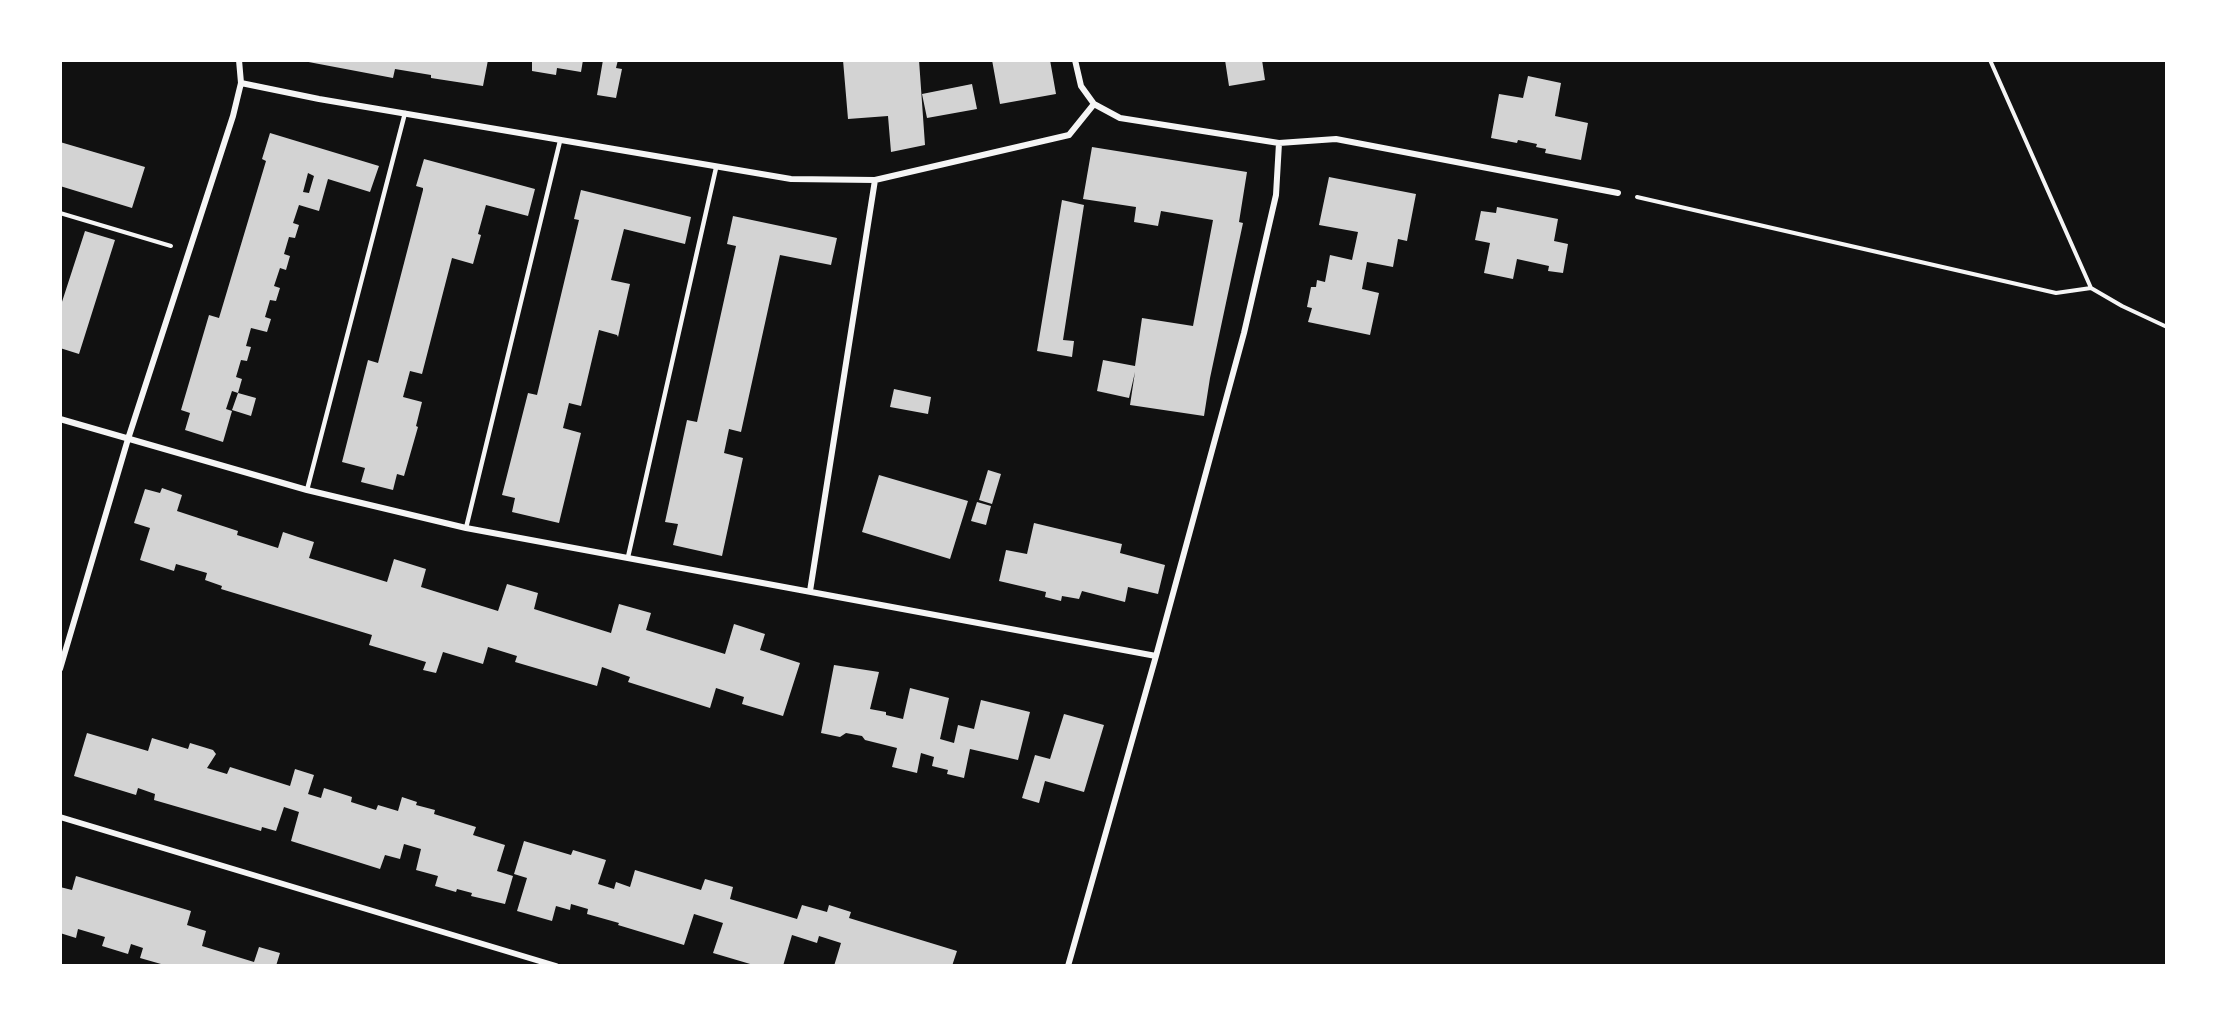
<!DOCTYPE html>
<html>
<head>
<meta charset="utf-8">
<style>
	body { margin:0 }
	#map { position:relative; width:2227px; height:1026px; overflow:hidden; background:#111; font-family:Inter,sans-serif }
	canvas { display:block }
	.frame { position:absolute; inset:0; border:62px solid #fff; pointer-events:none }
</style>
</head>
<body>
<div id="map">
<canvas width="2227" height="1026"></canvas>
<div class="frame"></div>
</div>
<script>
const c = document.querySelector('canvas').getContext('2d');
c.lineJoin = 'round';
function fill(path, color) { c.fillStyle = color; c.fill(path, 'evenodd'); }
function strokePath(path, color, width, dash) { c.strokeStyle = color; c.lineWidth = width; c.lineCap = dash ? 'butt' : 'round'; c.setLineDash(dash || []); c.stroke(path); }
fill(new Path2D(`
	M 298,60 L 488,60 L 483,86 L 431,78 L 431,75 L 395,69 L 393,78 Z
	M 532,60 L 583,60 L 581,72 L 557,68 L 556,75 L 532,71 Z
	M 603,60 L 618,60 L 616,68 L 622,69 L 616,98 L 597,95 Z
	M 843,60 L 919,60 L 925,145 L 891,152 L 888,116 L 848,119 Z
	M 992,60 L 1050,60 L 1056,94 L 1000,104 Z
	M 1225,60 L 1262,60 L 1265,80 L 1229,86 Z
	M 1528,76 L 1561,83 L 1555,116 L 1588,123 L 1581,160 L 1545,153 L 1546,149 L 1536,147 L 1537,144 L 1518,140 L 1517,143 L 1491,138 L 1499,94 L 1523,98 Z
	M 972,84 L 977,109 L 927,118 L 922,94 Z
	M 270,133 L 379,166 L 370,192 L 328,179 L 319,211 L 299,205 L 293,223 L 299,225 L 295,238 L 289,237 L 284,254 L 290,256 L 286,270 L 280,268 L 274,286 L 280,288 L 276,301 L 270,300 L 265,317 L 271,319 L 267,332 L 251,328 L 246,346 L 251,347 L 247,361 L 241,360 L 236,377 L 242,379 L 238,393 L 232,391 L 226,409 L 232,411 L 223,442 L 185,430 L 190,413 L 181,410 L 209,315 L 219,318 L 266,161 L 262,159 ZM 308,173 L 314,176 L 309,193 L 303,192 Z
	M 60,142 L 145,167 L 132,208 L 60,186 Z
	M 1092,147 L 1247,172 L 1239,222 L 1243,223 L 1210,378 L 1204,416 L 1130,405 L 1135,372 L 1129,398 L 1097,391 L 1103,360 L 1135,366 L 1142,318 L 1193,326 L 1213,220 L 1161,211 L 1158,226 L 1134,222 L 1136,207 L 1083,199 Z
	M 424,159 L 535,189 L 528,216 L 486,205 L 478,234 L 481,235 L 473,264 L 452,258 L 422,374 L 410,371 L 403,397 L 422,402 L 416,426 L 418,427 L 404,476 L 397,474 L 393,490 L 361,482 L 365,468 L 342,462 L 368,360 L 378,363 L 423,190 L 423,188 L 416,186 Z
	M 1329,177 L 1416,194 L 1407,241 L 1398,239 L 1393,267 L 1367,262 L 1362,289 L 1379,293 L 1370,335 L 1308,322 L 1312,308 L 1307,307 L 1311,287 L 1316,287 L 1317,280 L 1325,282 L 1330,255 L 1352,260 L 1358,232 L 1319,225 Z
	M 581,190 L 691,217 L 685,244 L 624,229 L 611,280 L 630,284 L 618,337 L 617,335 L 599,330 L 581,406 L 569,403 L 563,428 L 581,433 L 559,523 L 512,512 L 515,498 L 502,495 L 528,393 L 537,395 L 579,220 L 574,219 Z
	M 1062,200 L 1084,205 L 1063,340 L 1074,341 L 1072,357 L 1037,351 Z
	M 1497,207 L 1558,219 L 1554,241 L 1568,244 L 1563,273 L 1548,271 L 1549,266 L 1517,259 L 1513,279 L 1484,273 L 1490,243 L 1475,240 L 1481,211 L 1496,213 Z
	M 733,216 L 837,238 L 831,265 L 780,255 L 741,432 L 729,429 L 724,453 L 743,458 L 722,556 L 673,545 L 678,524 L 665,522 L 687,420 L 697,422 L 736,246 L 727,244 Z
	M 85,231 L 115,240 L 79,354 L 60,348 L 60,308 Z
	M 894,389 L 931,397 L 928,414 L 890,407 Z
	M 238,393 L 256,398 L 251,416 L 232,410 Z
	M 988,470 L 1001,474 L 992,504 L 979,500 Z
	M 879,475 L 968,501 L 950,559 L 862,532 Z
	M 162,488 L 182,495 L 177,511 L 238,531 L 237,535 L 278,548 L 283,532 L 298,537 L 314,542 L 309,558 L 387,582 L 394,559 L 426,569 L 421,587 L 498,611 L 507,584 L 538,593 L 534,609 L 611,633 L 619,604 L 651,613 L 646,630 L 725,654 L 734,624 L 765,634 L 760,650 L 800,663 L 783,716 L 742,704 L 744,697 L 716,688 L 710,708 L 628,682 L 630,677 L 602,667 L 597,686 L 515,662 L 517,656 L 488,647 L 483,664 L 443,652 L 436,673 L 423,670 L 426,662 L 369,645 L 372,635 L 221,589 L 222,586 L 205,580 L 207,573 L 176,564 L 174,571 L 140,560 L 150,528 L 134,523 L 145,489 L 160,493 Z
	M 977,502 L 991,506 L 986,525 L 971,521 Z
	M 1034,523 L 1122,544 L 1120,553 L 1165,565 L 1158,594 L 1128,587 L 1125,602 L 1082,591 L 1079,599 L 1062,596 L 1061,601 L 1045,597 L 1046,592 L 999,581 L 1006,550 L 1027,554 Z
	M 834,665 L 879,672 L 870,709 L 886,712 L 886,715 L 903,719 L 910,688 L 949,698 L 940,739 L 954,743 L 958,725 L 974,729 L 981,700 L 1030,712 L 1018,760 L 970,749 L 964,778 L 947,774 L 948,770 L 932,766 L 934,757 L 921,753 L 917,773 L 892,767 L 897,748 L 865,740 L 862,736 L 846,733 L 840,737 L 821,733 Z
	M 1064,714 L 1104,725 L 1084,792 L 1045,781 L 1039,803 L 1022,798 L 1035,755 L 1050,759 Z
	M 87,733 L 148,751 L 152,738 L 188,749 L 190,743 L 213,750 L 216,754 L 207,768 L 227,774 L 230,767 L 290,786 L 295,769 L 314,775 L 308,794 L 321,798 L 324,788 L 352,797 L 351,802 L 376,810 L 378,805 L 398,811 L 402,797 L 417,802 L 416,805 L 435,810 L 434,814 L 476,827 L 473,835 L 505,845 L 497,871 L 513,876 L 505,904 L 471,896 L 472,893 L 457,889 L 456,892 L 435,886 L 438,876 L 416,870 L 421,849 L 404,844 L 400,859 L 385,855 L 380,869 L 291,841 L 299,812 L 284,807 L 276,831 L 262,827 L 261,831 L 154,800 L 155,794 L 138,788 L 136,795 L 74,776 Z
	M 524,841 L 571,855 L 573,850 L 606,860 L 598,884 L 614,889 L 616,882 L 630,887 L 635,870 L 701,890 L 705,879 L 733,887 L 730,899 L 797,919 L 802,905 L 827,912 L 829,905 L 851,912 L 849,918 L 957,951 L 952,966 L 834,966 L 841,943 L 819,936 L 817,943 L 792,935 L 783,966 L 757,966 L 713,953 L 723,923 L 694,914 L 684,945 L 618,925 L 619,923 L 587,914 L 588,909 L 571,904 L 570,910 L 556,906 L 552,921 L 517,911 L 527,878 L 514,874 Z
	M 76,876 L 191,911 L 187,925 L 206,931 L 202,946 L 254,962 L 259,947 L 280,953 L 276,966 L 168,966 L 140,958 L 143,948 L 131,944 L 128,954 L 102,946 L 105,937 L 78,929 L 76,938 L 60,933 L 60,887 L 72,890 Z`), '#d3d3d3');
strokePath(new Path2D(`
	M 1990,60 L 2091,288 L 2122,306 L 2167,327
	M 1637,197 L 2056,293 L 2091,288
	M 60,213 L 171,246`), '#f5f5f5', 4);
strokePath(new Path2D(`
	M 307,490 L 405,113
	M 466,528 L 560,141
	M 628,557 L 716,168`), '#f5f5f5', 4.5);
strokePath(new Path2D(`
	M 1075,60 L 1081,86 L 1094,104 L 1120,118 L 1279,143 L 1336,139 L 1618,193
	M 241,83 L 319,99 L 791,179 L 875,180 L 1069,135 L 1094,104
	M 60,419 L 307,490 L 466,528 L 1156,656
	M 810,591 L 875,180
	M 60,669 L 128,439 L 233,116 L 241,83 L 239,60
	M 60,817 L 556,966
	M 1068,966 L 1156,656 L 1244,333 L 1276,195 L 1279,143`), '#f5f5f5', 6);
</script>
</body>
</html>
